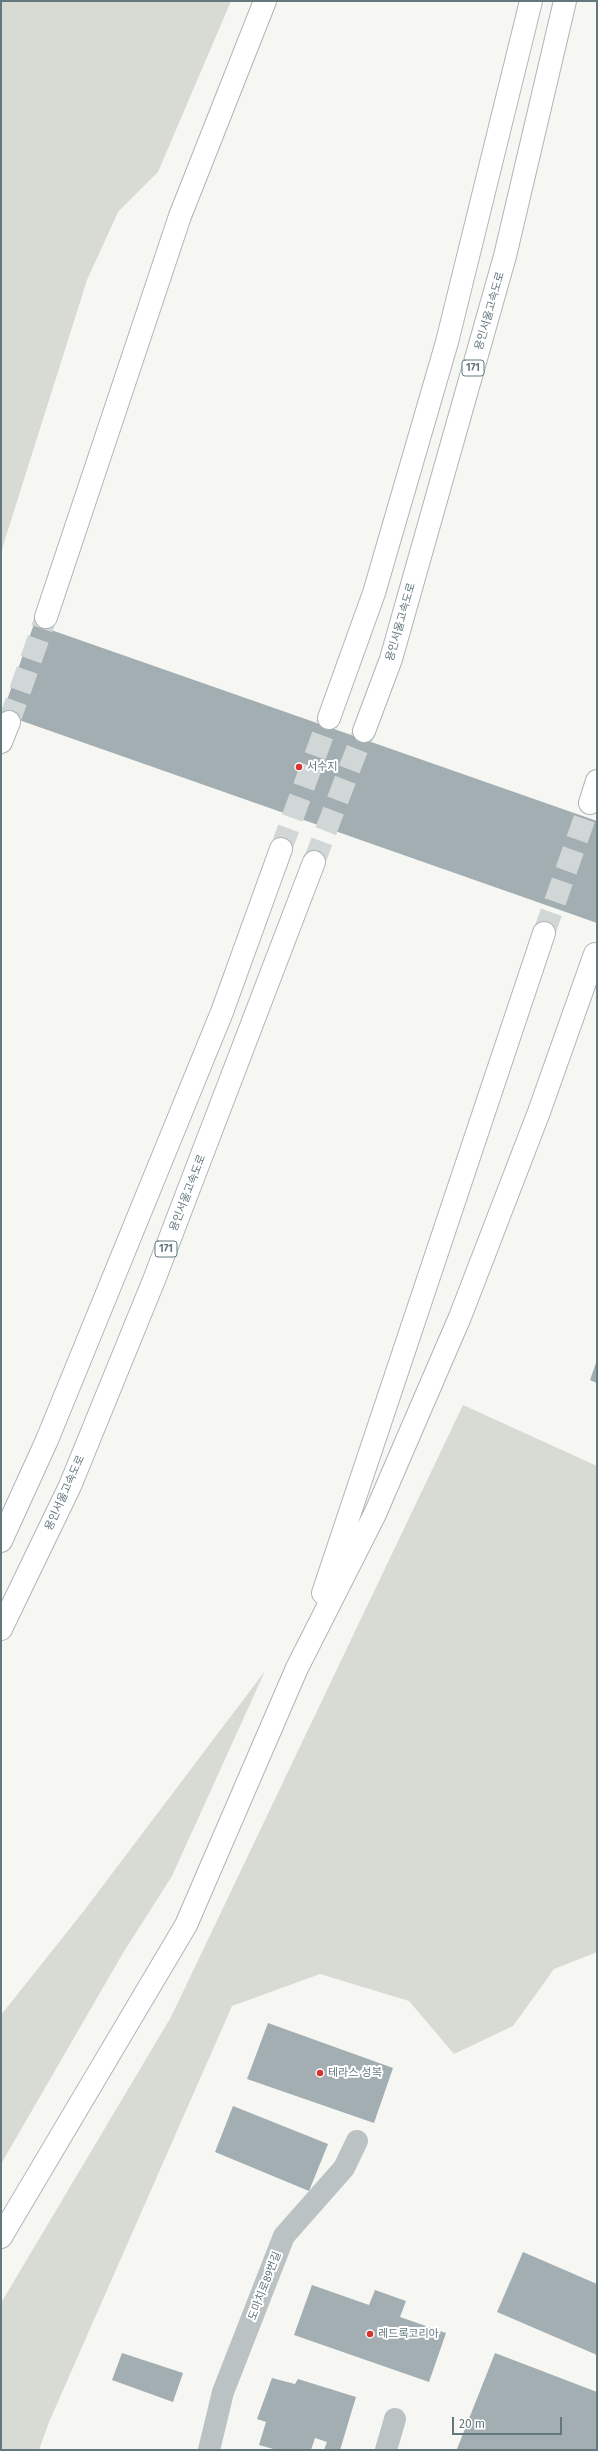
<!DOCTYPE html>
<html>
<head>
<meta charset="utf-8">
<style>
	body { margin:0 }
	#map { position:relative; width:598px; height:2451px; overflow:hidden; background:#f6f6f3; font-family:"Fira Sans",sans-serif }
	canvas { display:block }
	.frame { position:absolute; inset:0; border:2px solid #63787d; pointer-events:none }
	.scale { position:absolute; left:452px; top:2417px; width:110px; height:18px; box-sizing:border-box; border:2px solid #63787d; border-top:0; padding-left:5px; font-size:12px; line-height:14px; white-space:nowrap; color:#63787d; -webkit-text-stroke:3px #fff; paint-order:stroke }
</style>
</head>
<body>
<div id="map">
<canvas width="598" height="2451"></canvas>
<div class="frame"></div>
<div class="scale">20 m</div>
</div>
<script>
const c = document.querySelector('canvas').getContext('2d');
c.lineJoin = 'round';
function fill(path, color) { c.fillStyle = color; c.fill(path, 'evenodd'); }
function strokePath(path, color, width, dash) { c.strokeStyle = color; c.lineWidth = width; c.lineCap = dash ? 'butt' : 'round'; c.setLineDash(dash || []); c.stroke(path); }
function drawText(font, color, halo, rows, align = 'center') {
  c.font = font + ' "Fira Sans","Noto Sans KR",sans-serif'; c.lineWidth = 4; c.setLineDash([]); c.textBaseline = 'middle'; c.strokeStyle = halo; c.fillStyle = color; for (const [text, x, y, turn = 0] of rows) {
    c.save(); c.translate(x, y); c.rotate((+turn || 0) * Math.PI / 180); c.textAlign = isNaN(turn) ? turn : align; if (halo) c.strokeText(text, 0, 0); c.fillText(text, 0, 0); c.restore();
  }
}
fill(new Path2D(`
	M 1,1 L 231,1 L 158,172 L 118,212 L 87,280 L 1,552 Z
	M 463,1405 L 597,1466 L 597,1952 L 554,1969 L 513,2026 L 454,2054 L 409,2001 L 320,1974 L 232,2006 L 49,2422 L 39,2450 L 1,2450 L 1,2303 L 171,2017 Z
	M 265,1671 L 172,1876 L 123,1953 L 1,2164 L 1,2015 L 83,1912 Z`), '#d7dbd3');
fill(new Path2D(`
	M 34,624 L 597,821 L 597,923 L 2,714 Z
	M 597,1360 L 597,1383 L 590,1380 Z
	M 268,2023 L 393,2068 L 374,2123 L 247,2079 Z
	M 233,2106 L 328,2144 L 309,2191 L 215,2152 Z
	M 523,2252 L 597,2284 L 597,2355 L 497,2312 Z
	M 312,2285 L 369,2305 L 375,2290 L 406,2301 L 400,2317 L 446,2333 L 429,2382 L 294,2335 Z
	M 122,2353 L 183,2373 L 173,2402 L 112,2380 Z
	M 495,2353 L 597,2392 L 597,2450 L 457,2449 Z
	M 272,2378 L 295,2384 L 298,2379 L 356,2397 L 340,2450 L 324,2450 L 327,2442 L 315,2438 L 311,2450 L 277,2450 L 259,2445 L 266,2422 L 257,2419 Z`), '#a2aeb1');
strokePath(new Path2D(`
	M 9,722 L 46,617
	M 281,849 L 329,718
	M 314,862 L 364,731
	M 544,933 L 590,803`), '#d1d6d6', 22, [22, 11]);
const motorway = new Path2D(`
	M 46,617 L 180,216 L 265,1
	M 329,718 L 374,593 L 447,342 L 531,1
	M 364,731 L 391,659 L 505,256 L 565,1
	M 1,742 L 9,722
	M 590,803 L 597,781
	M 1,1541 L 47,1440 L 222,1012 L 281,849
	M 323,1593 L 544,933
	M 1,1629 L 70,1486 L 154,1280 L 314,862
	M 1,2237 L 186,1925 L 297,1668 L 375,1514 L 460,1317 L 539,1112 L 595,954`);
strokePath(motorway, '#afb5b7', 24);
strokePath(new Path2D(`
	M 209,2450 L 223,2392 L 284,2236 L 344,2168 L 357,2141
	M 386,2450 L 395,2419`), '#bbc2c3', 22);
strokePath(motorway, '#fff', 22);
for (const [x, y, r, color] of [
	[299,767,4,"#d93331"],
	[320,2073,4,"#d93331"],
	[370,2334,4,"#d93331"]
]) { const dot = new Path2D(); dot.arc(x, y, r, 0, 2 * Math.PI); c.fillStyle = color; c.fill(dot); strokePath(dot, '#fff', 1.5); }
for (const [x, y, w] of [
	[473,368,22],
	[166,1249,22]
]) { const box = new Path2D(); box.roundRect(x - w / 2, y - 8, w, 16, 3); c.fillStyle = '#fff'; c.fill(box); strokePath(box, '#63787d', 1); }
drawText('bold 10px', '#63787d', null, [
	["171",473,368],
	["171",166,1249]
]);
drawText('11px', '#63787d', '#fff', [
	["용인서울고속도로",490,311,-74],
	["용인서울고속도로",401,622,-74],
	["용인서울고속도로",188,1193,-69],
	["용인서울고속도로",65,1493,-66],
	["도마치로89번길",265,2286,-69]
]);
drawText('11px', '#63787d', '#fff', [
	["서수지",307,767],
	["테라스 성복",328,2073],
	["레드록코리아",378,2334]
], 'left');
</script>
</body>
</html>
